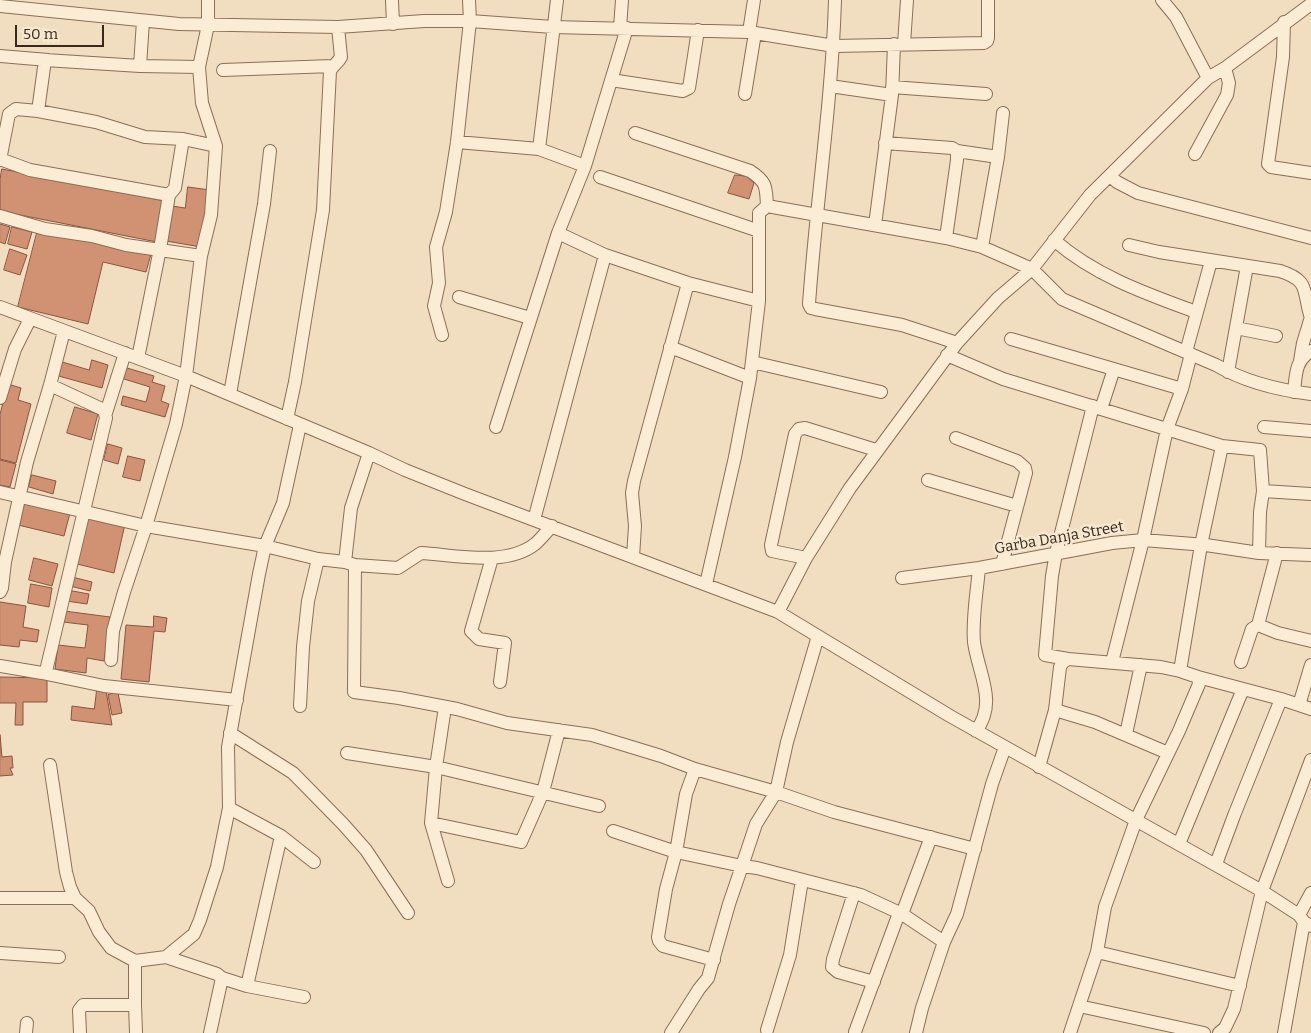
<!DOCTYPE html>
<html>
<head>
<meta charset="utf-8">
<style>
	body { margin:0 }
	#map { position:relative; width:1311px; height:1033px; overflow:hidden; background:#f1dec1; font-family:Bitter,serif }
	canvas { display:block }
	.scale { position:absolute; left:15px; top:25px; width:89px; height:22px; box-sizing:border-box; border:2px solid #3a281d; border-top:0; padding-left:6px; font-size:15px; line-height:18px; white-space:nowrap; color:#3a281d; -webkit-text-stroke:4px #f7e9d1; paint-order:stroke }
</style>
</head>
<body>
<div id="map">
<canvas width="1311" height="1033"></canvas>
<div class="scale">50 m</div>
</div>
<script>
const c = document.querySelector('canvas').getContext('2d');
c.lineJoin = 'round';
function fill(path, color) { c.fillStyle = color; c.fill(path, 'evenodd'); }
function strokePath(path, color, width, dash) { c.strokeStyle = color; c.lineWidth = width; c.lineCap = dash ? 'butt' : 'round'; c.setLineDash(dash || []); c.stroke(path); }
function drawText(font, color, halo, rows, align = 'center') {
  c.font = font + ' Bitter,serif'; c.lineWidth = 5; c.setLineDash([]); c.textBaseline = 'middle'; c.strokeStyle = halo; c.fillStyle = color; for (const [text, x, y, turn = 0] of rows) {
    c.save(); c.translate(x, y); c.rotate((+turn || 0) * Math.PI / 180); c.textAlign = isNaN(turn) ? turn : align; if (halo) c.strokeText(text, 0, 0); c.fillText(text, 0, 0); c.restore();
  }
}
const building = new Path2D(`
	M 2,169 L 165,201 L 157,242 L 0,211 L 0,180 Z
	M 735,175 L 746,176 L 754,183 L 749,199 L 728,193 Z
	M 188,187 L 210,190 L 201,247 L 166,241 L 172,206 L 185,208 Z
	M 0,224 L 10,227 L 5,244 L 0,242 Z
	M 12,227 L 32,232 L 27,249 L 8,244 Z
	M 38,229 L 151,254 L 146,272 L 103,262 L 88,324 L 18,307 Z
	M 10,249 L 27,255 L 20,275 L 4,270 Z
	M 92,360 L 108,365 L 102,388 L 55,375 L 59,361 L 89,370 Z
	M 127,368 L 154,376 L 152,382 L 165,386 L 161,401 L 169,404 L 165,417 L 121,405 L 123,396 L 146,402 L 150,387 L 124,379 Z
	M 8,384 L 21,388 L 18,400 L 31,404 L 16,463 L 0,459 L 0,415 Z
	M 75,407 L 98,414 L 91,440 L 67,433 Z
	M 108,444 L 122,448 L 118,464 L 104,460 Z
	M 128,456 L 145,460 L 140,481 L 123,477 Z
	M 0,460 L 16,464 L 10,487 L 0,485 Z
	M 32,475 L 56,481 L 53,494 L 29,487 Z
	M 23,502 L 70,513 L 64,536 L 18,525 Z
	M 87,516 L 125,524 L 114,573 L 77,564 Z
	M 34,558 L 58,564 L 52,586 L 29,580 Z
	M 72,577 L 92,582 L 90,591 L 70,586 Z
	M 31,584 L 52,588 L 49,607 L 28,603 Z
	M 67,590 L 89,594 L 87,604 L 66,601 Z
	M 0,602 L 26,606 L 23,627 L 39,630 L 37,642 L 20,640 L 19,647 L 0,645 Z
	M 64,611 L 110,617 L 104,661 L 87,658 L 86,673 L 55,669 L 58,645 L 85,648 L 88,625 L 63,622 Z
	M 154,616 L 167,618 L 165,632 L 154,631 L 149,682 L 121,679 L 126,625 L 153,627 Z
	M 0,677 L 47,678 L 47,702 L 23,702 L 23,725 L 15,725 L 16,703 L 0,703 Z
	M 97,690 L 106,691 L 112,725 L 71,720 L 72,706 L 94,709 Z
	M 118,693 L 122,713 L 112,715 L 108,695 Z
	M 0,735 L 2,757 L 12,756 L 13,768 L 10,768 L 13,775 L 0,776 Z`);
fill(building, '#d19274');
strokePath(building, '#8c533c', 1);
const street = new Path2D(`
	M 392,0 L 393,24
	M 557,0 L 539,149 L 585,166 L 558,233 L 605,255 L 688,283 L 634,481 L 632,493 L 635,526 L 633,557
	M 835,0 C 832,102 816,203 809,304 L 811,308 L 815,309 L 902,325 L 957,343
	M 1162,0 L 1176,17 L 1208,78
	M 0,6 L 179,24 L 338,27 L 424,21 L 470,21 L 553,27 L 749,32 L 834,46 L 984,43 L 987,41 L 988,38 L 988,0
	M 1284,22 L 1283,57 L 1268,164 L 1271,167 L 1311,173
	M 620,28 L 622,0
	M 749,32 L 754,0
	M 904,44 L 907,0
	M 0,56 L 48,60
	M 140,66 L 143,21
	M 223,70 L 332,66
	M 611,80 L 683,91 L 689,88 L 698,30
	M 830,86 L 892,95 L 875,225
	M 892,87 L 986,94
	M 745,94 L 755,33
	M 892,95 L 894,44
	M 38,111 L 45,60 L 140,66 L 199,67
	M 635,133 L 750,171 C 767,182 766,187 767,206
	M 457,142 L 539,149
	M 885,143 L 952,148 L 957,151 L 957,160 L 946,238
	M 957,151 L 998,157
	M 1195,154 L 1227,95 L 1229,83 L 1225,68
	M 0,159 L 30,170 L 169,195 L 175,188 L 183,139
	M 0,160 L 9,114 L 16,109 L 38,111 L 96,122 L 145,137 L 183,139 L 216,146
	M 585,166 L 627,28
	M 1110,176 L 1117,182 L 1138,193 L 1311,238
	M 600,177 L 759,231
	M 0,216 L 45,229 L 92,236 L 126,245 L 201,256
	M 1054,240 C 1095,276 1147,294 1196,312
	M 1129,245 L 1159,252 L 1280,271 C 1311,281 1302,291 1311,318
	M 982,247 L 998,157 L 1003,113
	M 688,283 L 759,301
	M 459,297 L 530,318
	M 0,307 L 186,376 L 369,453 L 405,470 L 465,494 L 778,612 L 950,716 L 1262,891 L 1299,915 L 1304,922 L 1311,926
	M 1236,328 L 1276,336
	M 442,335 L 434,306 L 439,283 L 436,247 L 446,212 L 457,142 L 470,21 L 469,0
	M 1011,339 L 1182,389
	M 670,347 L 750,378
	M 1186,352 L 1211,261
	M 947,355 L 1003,379 L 1222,446 L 1260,450 L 1263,491 L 1260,512 L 1259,553
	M 138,358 L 160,249 L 169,195
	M 1300,361 L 1303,343 L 1311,317
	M 752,362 L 881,392
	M 1228,372 L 1247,266
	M 1294,392 C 1296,375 1295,360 1311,351
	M 230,394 L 264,204 L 270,151
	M 0,398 L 15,349 L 30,319
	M 1093,406 L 1056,553 L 1052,576 L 1045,655 L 1068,659 L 1161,667 L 1180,671 L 1198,677 L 1281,699
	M 1101,409 L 1114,369
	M 106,413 L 125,353
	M 287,419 L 295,382 L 323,210 L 330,71 C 333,65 338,63 341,57 L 338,27
	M 496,427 L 558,233
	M 1264,427 L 1311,431
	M 956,438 L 1017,461 L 1025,468 L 1026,473 L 1002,564
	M 928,480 L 1017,506
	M 1263,491 L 1311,494
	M 0,492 L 146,526 L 265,546 L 318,559 L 345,562 L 355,565 L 398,568 L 421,553 C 456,555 506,567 535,544 C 541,539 546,532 552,526
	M 534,520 L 605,255
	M 1277,553 L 1258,625 L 1278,633 L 1311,641
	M 492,558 L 471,631 L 479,639 L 505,643 L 500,682
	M 806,558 L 772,551 L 771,545 L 795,434 L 799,429 L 805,428 L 876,450
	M 345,562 L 351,508 L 369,453
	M 355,565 L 354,692 L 399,698 L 457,709 L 507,723 L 592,735 L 661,756 L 695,769 L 776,792 L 834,812 L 975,849
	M 902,578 L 979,568 L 1112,543 L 1143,540 L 1206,545 L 1259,553 L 1311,555
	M 706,584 L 735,457 L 750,378 L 759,301 L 759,213 L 767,206 L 946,238 L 982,247 L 1032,269 L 1062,299 L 1071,303 L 1216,365 C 1245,382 1278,390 1311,394
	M 0,592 L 2,588 L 5,562 L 27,462 L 50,385 L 64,331
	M 778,612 L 806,558 L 850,488 L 957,343 L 998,298 L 1032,269 L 1090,195 L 1208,78 L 1225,68 L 1311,4
	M 111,660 L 113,631 L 124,592 L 146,526 L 176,424 L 186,376 L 201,256 L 211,215 L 216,146 L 202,103 L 199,67 L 208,25 L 208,0
	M 1112,662 L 1143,540 L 1167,429 L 1182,389 L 1191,354
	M 1241,662 L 1252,629 L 1258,625
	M 1311,665 L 1299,705 L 1311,709
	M 0,666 L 42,673 L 46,671 L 106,418 L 104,410 L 50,385
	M 1180,671 L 1201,545 L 1222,446
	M 42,673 L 104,686 L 237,700
	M 300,706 L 303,647 L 308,601 L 318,559
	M 445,707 L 436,767 L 431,823 L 448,881
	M 1055,710 L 1095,722 L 1168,753
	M 976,731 C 998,702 978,673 974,642 C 972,618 977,592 979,568
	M 230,733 L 293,773 L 343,824 L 366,850 L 408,913
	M 1126,734 L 1141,665
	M 347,753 L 436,767 L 599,806
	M 50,765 L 66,872 L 70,887 L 75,898 L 89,911 L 99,932 L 111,948 L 135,961 L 135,1005
	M 1039,767 L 1055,710 L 1060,667 L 1063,662 L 1068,659
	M 695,769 L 686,794 L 676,852 L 666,889 L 658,937 L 659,941 L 663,946 L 714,960
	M 229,808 L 281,836 L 314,862
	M 431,823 L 521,842 L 543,792 L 559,730
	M 613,831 L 676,852 L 742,866 L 756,824 L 776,792 L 787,742 L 818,636
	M 1179,844 L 1243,689
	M 1216,864 L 1235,813 L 1281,699 L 1299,705
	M 854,893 L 833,959 L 832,967 L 838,972 L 874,982
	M 0,898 L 75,898
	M 902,914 L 931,837
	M 1299,915 L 1311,893
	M 1097,952 L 1240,986
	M 0,953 L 59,957
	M 166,957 L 217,974 L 222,978 L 210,1033
	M 135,961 L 166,957 L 194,934 L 200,920 L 217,867 L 229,808 L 228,747 L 259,574 L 265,546 L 283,503 L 300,425
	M 222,978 L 247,986 L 304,997
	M 247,986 L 281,836
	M 1079,1006 L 1204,1033
	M 767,1030 L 790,955 L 802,880
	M 855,1032 L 899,913
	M 26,1033 L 27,1023
	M 80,1033 L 79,1010 L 83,1005 L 135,1005 L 136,1033
	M 671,1033 L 699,989 L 708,978 L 729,904 L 742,866 L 757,868 L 861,895 L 902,914 L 944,942
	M 916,1033 L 922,1008 L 944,942 L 957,914 L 992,784 L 1005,747
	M 1070,1033 L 1097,952 L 1105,907 L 1136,820 L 1179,731 L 1199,684 L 1198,677
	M 1219,1033 L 1225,1028 L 1234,1009 L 1262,891 L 1311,760
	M 1284,1033 L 1304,922`);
strokePath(street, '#8b6e57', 14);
strokePath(street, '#fbecd5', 12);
drawText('15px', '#3a281d', '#f7e9d1', [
	["Garba Danja Street",1059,538,-10]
]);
</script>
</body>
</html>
